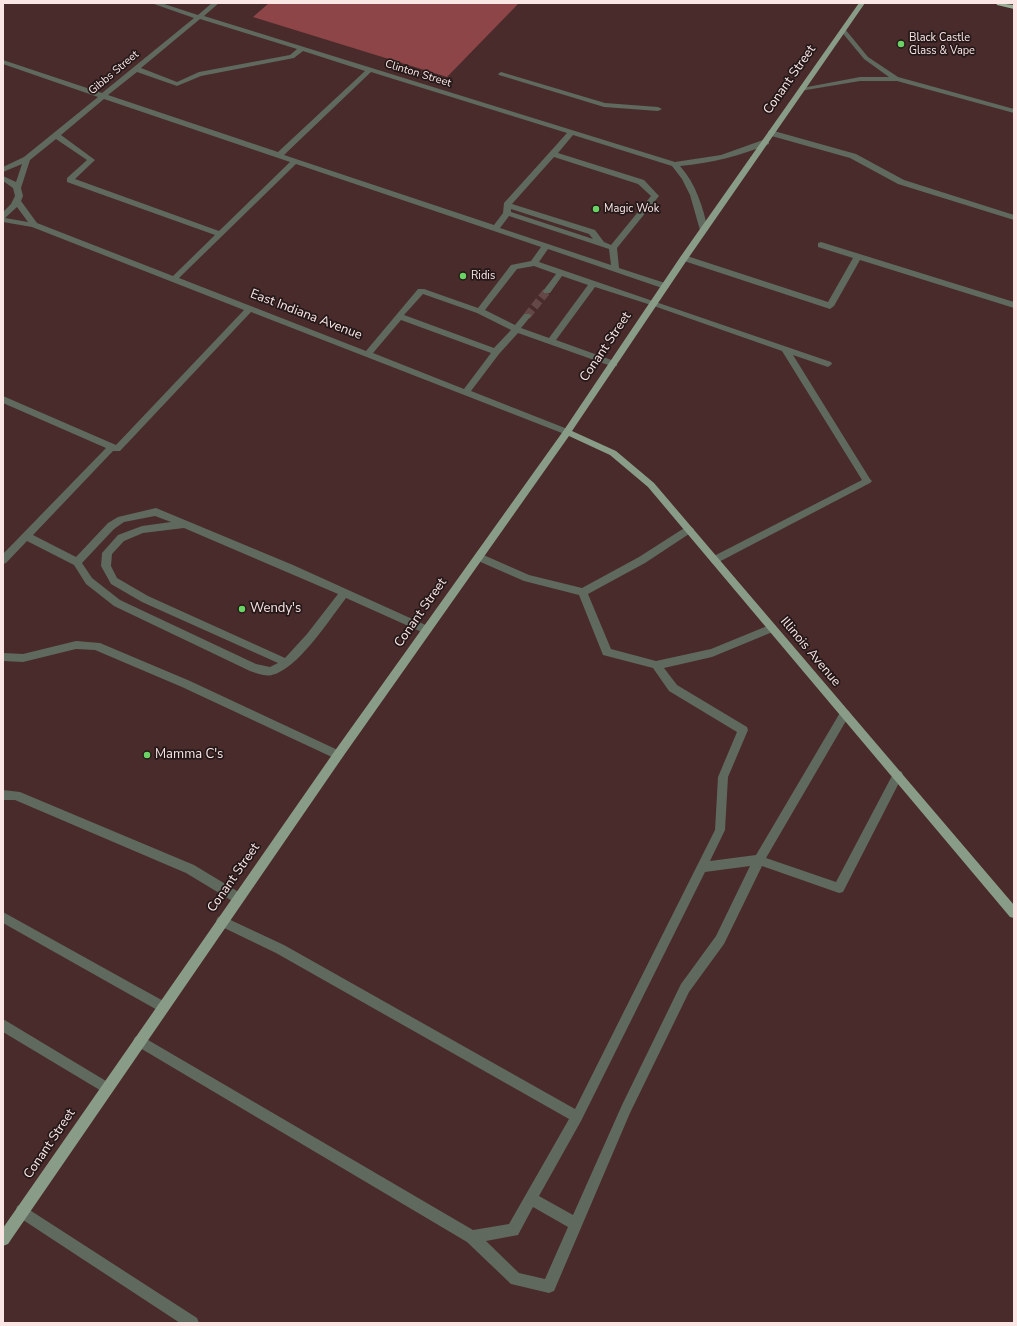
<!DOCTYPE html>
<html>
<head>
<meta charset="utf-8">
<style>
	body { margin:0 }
	#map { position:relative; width:1017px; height:1326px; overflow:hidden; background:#492b2b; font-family:"Nunito Sans",sans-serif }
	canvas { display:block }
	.frame { position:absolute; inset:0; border:4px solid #fbe6e6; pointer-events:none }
</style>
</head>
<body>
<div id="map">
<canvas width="1017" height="1326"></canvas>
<div class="frame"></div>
</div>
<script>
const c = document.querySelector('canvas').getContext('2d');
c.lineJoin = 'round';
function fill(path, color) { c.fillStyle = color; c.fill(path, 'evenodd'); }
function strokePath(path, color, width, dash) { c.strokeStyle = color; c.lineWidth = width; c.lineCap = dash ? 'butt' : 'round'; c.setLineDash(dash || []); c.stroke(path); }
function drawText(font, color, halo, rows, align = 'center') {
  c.font = font + ' "Nunito Sans",sans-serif'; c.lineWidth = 3.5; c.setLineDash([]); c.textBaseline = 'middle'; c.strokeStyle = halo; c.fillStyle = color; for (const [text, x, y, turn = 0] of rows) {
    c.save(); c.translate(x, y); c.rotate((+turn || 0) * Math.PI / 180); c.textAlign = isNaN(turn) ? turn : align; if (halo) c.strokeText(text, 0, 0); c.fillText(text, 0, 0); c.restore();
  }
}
fill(new Path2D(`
	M 269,3 L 519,3 L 447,77 L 253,17 Z`), '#8d4548');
strokePath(new Path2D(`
	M 527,316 L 547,291`), '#644747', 8, [8, 3.5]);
fill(new Path2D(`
	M 151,3 L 161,3 L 198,15 L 212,3 L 219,3 L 204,16 L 675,162 L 721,155 L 763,140 L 769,140 L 769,144 C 740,156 711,163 680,166 C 696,184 703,207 708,230 L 704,232 L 700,230 L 690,195 L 682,179 L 672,166 L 573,135 L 558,153 L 644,180 L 659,196 L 617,248 L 619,268 L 668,284 L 669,286 L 668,288 L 662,288 L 548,249 L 539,262 L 831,362 L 832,364 L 828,367 L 793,355 L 870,479 L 872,481 L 870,483 L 715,564 L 712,563 L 710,560 L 712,557 L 862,480 L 782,351 L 651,305 L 595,287 L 556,340 L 617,362 L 617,366 L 611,366 L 518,333 L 499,354 L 471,391 L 570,430 L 571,432 L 567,435 L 251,312 L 120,451 L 113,451 L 33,535 L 76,557 L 108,523 L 118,517 L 156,508 L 293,565 L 430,627 L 432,630 L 430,633 L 424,633 L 346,598 C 329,620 298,669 272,675 C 265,677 257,673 250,671 L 114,606 L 86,584 L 74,565 L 27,541 L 6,563 L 3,564 L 3,554 L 106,448 L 3,403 L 3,396 L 116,445 L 244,310 L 32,227 L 3,222 L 3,212 L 11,204 L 15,196 L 13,188 L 3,181 L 3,176 L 16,182 L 22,164 L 3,172 L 3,167 L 24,157 L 98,97 L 3,64 L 3,60 L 102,93 L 194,18 ZM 200,19 L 297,49 L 290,55 L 199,72 L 177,82 L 141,68 ZM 303,51 L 365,71 L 278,152 L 108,95 L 137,72 L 177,86 L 201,76 L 294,58 ZM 371,72 L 567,133 L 504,203 L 503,213 L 494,225 L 284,155 ZM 104,99 L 290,162 L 219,231 L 75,179 L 95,160 L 61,135 ZM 56,139 L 87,160 L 67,178 L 67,182 L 215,235 L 173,276 L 37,223 L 21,201 L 23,196 L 21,188 L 30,160 ZM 554,157 L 638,184 L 651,196 L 611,245 L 604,242 L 595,230 L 512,204 ZM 296,164 L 541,247 L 531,261 L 511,265 L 478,308 L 424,289 L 418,289 L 366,351 L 179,278 ZM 17,207 L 28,222 L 5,218 ZM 511,209 L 589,234 L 593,239 L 511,212 ZM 509,216 L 609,249 L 611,265 L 500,228 ZM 534,266 L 556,274 L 543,291 L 544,293 L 550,293 L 562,276 L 588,285 L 549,338 L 521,328 L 531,316 L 530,314 L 524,314 L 515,325 L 485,310 L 517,269 ZM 423,294 L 477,313 L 511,330 L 494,348 L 404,315 ZM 401,320 L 491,353 L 464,389 L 373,353 ZM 155,516 L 171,522 L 142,526 L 118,535 L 102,553 L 101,566 L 111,584 L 142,602 L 278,663 L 270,667 L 256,664 L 120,600 L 92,578 L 82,563 L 114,529 L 124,522 ZM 184,528 L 338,594 L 307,634 L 285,658 L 148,596 L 117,578 L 111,566 L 112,554 L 124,541 L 143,533 Z
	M 843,28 L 845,29 L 868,57 L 898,77 L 1014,109 L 1014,113 L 897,81 L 860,81 L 800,91 L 800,89 L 802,88 L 860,77 L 889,77 L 864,59 L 840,30 Z
	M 501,72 L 605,103 L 658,107 L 662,109 L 658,111 L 604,107 L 499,75 L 498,74 Z
	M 768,131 L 774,131 L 856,154 L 904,180 L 1014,215 L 1014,220 L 898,184 L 850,158 L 768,135 Z
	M 821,242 L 1014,302 L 1014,308 L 860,260 L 834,306 L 830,309 L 681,260 L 680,258 L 684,255 L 687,256 L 828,302 L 853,258 L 818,247 L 818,243 Z
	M 689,525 L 694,529 L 692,532 L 645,563 L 588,594 L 611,649 L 656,661 L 711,649 L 772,624 L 775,625 L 777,628 L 775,631 L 712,657 L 664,668 L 677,685 L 747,727 L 748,730 L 728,777 L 725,830 L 710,861 L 756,855 L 841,711 L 845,710 L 849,711 L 850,714 L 766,858 L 836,882 L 894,772 L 898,770 L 902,772 L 903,775 L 843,892 L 839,893 L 762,866 L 724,944 L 689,992 L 630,1113 L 554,1291 L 549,1293 L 511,1284 L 467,1242 L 135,1045 L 133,1041 L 135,1037 L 139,1035 L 143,1037 L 473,1230 L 509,1224 L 569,1119 L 276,953 L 218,925 L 216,921 L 218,917 L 222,916 L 284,945 L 575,1109 L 715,830 L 718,777 L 737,732 L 669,691 L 653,668 L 603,655 L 579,595 L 524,581 L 476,560 L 474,557 L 479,553 L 529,575 L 582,588 L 639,557 ZM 750,866 L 716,936 L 681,984 L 622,1105 L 573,1215 L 539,1196 L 581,1121 L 705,872 ZM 533,1207 L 568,1227 L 545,1279 L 519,1273 L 486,1241 L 518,1235 Z
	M 76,641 L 100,643 L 190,681 L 342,752 L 343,755 L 342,758 L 338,760 L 334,758 L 182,687 L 95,650 L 76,649 L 23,662 L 3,661 L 3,653 L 23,654 Z
	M 3,790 L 20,792 L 194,865 L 242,894 L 244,898 L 242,902 L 238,903 L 234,902 L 186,873 L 15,800 L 3,800 Z
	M 3,912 L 167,1003 L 169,1007 L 167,1011 L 163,1013 L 159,1011 L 3,923 Z
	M 3,1019 L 111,1084 L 113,1088 L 111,1092 L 107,1094 L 103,1092 L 3,1032 Z
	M 22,1205 L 197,1318 L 199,1323 L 180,1323 L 17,1216 L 16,1211 L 17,1206 Z`), '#5f695e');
fill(new Path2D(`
	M 859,3 L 865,3 L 687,260 L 572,431 L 616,451 L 654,483 L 1014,905 L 1014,918 L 1010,917 L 648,487 L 610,455 L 569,436 L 342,758 L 8,1244 L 3,1246 L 3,1228 L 334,752 L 564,430 L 681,256 Z`), '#899c87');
fill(new Path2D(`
	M 996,3 L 1014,5 L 1014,9 L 997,5 Z`), '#99b097');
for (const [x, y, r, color] of [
	[901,44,4,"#69d364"],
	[596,209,4,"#69d364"],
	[463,276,4,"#69d364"],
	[242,609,4,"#69d364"],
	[147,755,4,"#69d364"]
]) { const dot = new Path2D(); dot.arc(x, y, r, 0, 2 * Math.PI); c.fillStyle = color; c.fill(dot); strokePath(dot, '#251818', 1.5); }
drawText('11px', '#fbe6e6', '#251818', [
	["Black Castle",909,38],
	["Glass & Vape",909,51],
	["Magic Wok",604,209],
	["Ridis",471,276]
], 'left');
drawText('11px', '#fbe6e6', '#251818', [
	["Gibbs Street",114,73,-40],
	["Clinton Street",418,74,17]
]);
drawText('13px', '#fbe6e6', '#251818', [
	["Conant Street",790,80,-55],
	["East Indiana Avenue",306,315,21],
	["Conant Street",606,347,-56],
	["Conant Street",421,613,-55],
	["Illinois Avenue",810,652,50],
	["Conant Street",234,878,-55],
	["Conant Street",50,1144,-56]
]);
drawText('13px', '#fbe6e6', '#251818', [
	["Wendy's",250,609],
	["Mamma C's",155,755]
], 'left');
</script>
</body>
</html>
